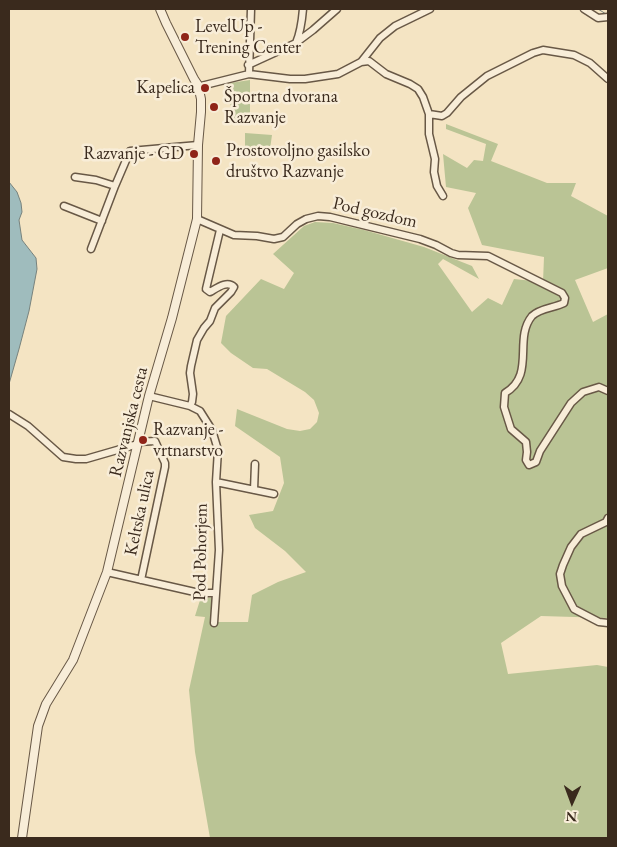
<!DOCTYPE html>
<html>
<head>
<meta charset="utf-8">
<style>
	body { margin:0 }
	#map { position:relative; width:617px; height:847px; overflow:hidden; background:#f4e4c3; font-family:"EB Garamond",serif }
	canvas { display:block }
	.frame { position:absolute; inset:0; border:10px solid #3a2a1d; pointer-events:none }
	.north { position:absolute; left:547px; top:777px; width:50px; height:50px; -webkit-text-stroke:4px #f8edd8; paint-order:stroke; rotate:182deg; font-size:14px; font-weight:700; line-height:20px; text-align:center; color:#3a2a1d }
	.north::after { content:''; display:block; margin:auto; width:18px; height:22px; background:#3a2a1d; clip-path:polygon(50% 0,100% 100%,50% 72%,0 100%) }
</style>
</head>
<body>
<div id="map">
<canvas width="617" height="847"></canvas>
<div class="frame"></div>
<div class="north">N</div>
</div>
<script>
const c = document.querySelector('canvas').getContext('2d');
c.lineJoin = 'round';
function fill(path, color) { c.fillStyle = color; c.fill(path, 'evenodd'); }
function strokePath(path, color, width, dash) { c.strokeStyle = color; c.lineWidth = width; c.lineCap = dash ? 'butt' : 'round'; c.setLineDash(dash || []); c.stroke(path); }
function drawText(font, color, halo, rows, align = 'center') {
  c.font = font + ' "EB Garamond",serif'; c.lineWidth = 5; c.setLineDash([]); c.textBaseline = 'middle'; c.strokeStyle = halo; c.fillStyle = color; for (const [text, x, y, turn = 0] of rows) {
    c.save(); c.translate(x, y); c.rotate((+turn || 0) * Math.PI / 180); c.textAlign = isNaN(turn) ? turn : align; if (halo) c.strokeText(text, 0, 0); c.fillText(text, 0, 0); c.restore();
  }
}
fill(new Path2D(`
	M 250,80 L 250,122 L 231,122 L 230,83 Z
	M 446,124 L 498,144 L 491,161 L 547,183 L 576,183 L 571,196 L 608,216 L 608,268 L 575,280 L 593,322 L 608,314 L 608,618 L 541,616 L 501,643 L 508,674 L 597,665 L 608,667 L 608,838 L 210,838 L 195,752 L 189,690 L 205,617 L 195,616 L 201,597 L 213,598 L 212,622 L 248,622 L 252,595 L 278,582 L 306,572 L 285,551 L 255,528 L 249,515 L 273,511 L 284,483 L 280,457 L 235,426 L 237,409 L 287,429 L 300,431 L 310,429 L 317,422 L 319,413 L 314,400 L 305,392 L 267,369 L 253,368 L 231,353 L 221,343 L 226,316 L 261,279 L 284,289 L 294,273 L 273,254 L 304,226 L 315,222 L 333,223 L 364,230 L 424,247 L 472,266 L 479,279 L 443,259 L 438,264 L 472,312 L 488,298 L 502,305 L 514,279 L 543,282 L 544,257 L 482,245 L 468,208 L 476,193 L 446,187 L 443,154 L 467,168 L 474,160 L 483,161 L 486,144 L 446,129 Z
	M 245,133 L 272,135 L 270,149 L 245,147 Z`), '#bac495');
const water = new Path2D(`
	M 9,182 L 17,192 L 21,203 L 22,212 L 19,220 L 22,240 L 36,258 L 37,269 L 29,311 L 19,349 L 9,384 Z`);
fill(water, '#9fbcbd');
strokePath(water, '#77827d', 1);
strokePath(new Path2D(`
	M 598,9 L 606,14
	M 308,30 L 331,9`), '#77827d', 1);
const minor = new Path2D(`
	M 584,9 L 598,18 L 608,17
	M 297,42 L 313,30 L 337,9
	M 361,62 L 369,61 L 386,74 L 410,84 L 418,89 L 423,97 L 429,114 L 442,116 L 447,113 L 461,97 L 487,76 L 533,53 L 543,50 L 574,55 L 590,63 L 608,79
	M 248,65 L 296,43 C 301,31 302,21 303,9
	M 249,74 L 251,9
	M 198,85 L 201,86 L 249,74 L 290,79 L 305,79 L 338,74 L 361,62 L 380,38 L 395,26 L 430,9
	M 429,114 L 429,134 L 435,159 L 434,172 L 437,186 L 443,196
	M 75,177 L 96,180 L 115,186
	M 64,206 L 102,221
	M 197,219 L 234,235 L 257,236 L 274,239 L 283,237 L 297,224 L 306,219 L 318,216 L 330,217 L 420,239 L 436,245 L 451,253 L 458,255 L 488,256 L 562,293 L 565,298 L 564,303 C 554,308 540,308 532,316 C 513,339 536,375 505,393 L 504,407 L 511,429 L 526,442 L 527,452 L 526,460 L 529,465 L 536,462 L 540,451 L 571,403 L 583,392 L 599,387 L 608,391
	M 91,249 L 115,186 L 130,151 L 198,145
	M 149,396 L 190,406 L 200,411 L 212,430 L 218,450 L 216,482 L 219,550 L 214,623
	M 190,406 L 192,402 L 193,394 L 190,373 L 191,366 L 197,340 L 204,328 L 210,321 L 215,308 L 231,292 L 234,287 C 227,280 217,288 210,292 L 206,289 L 220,230
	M 9,414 L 28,426 L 63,457 L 76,459 L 86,459 L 138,444
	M 138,442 L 155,441 L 165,463 L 165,467 L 141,580
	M 216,482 L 274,494
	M 254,490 L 255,464
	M 608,518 L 606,522 L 581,534 L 571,547 L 563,565 L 560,574 L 562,586 L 574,609 L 599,622 L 608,623
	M 107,572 L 199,593 L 216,593`);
const tertiary = new Path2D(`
	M 22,838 L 38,726 L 46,704 L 73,660 L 107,572 L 149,396 L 172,318 L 197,219 L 198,145 L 201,112 L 201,99 L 198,85 L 194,79 L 166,23 L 160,9`);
strokePath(minor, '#685846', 9);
strokePath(tertiary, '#685846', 10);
strokePath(minor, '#f8edd8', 6);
strokePath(tertiary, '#f8edd8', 8);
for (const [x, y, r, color] of [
	[185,37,5,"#8f2418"],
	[205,88,5,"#8f2418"],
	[214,107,5,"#8f2418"],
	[194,154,5,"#8f2418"],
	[216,161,5,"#8f2418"],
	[143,440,5,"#8f2418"]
]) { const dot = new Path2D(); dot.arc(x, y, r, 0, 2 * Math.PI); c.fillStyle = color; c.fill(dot); strokePath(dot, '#f8edd8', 2); }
drawText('18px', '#3a2a1d', '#f8edd8', [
	["LevelUp -",195,27],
	["Trening Center",195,48],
	["Kapelica",195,88,"right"],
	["Športna dvorana",224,97],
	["Razvanje",224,118],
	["Prostovoljno gasilsko",226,151],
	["društvo Razvanje",226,172],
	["Razvanje - GD",184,154,"right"],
	["Razvanje -",153,430],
	["vrtnarstvo",153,451]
], 'left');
drawText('18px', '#3a2a1d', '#f8edd8', [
	["Pod gozdom",375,213,13],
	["Razvanjska cesta",129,422,-76],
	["Keltska ulica",140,513,-78],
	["Pod Pohorjem",201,552,-89]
]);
</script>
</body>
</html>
